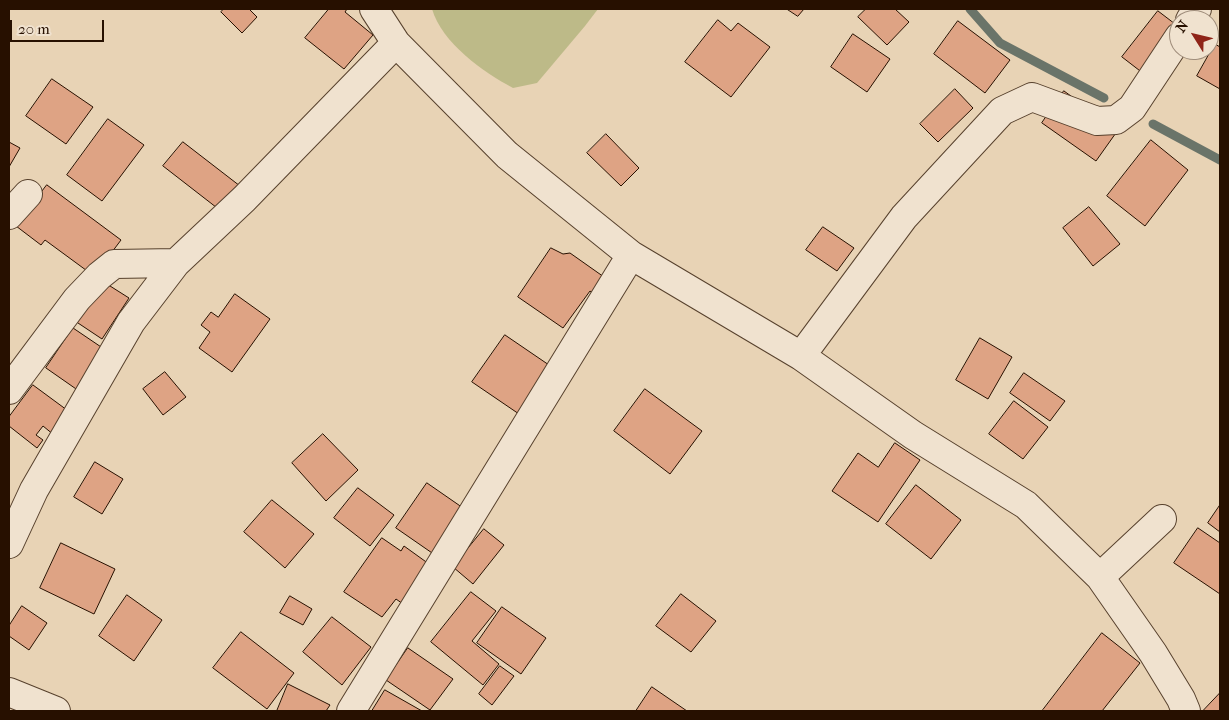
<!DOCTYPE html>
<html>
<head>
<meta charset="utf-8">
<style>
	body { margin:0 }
	#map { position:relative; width:1229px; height:720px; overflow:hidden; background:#e8d3b5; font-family:"IM FELL French Canon",serif }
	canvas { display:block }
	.frame { position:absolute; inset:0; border:10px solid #271000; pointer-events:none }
	.north { position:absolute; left:1169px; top:10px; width:50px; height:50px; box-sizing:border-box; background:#f0e2cf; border:1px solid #a08e7c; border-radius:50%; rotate:306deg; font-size:14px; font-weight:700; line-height:20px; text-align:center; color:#271000 }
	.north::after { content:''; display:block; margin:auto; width:18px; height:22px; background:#8f2418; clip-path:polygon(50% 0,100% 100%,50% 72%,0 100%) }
	.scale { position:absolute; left:10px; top:20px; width:94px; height:22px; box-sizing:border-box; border:2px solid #271000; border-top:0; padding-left:6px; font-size:15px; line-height:18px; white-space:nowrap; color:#271000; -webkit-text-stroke:4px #f0e2cf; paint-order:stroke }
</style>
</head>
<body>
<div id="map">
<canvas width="1229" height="720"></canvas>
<div class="frame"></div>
<div class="north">N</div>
<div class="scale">20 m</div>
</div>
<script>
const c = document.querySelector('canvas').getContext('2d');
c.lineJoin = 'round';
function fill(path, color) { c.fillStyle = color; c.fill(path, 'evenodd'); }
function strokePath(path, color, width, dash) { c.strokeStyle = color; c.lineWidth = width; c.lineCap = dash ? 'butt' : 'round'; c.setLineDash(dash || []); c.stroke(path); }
fill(new Path2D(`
	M 432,9 L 598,9 L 585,26 L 537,83 L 513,88 C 483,72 442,43 432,9 Z`), '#bdba88');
strokePath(new Path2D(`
	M 970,9 L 1000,43 L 1104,98
	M 1153,124 L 1220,160`), '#6a7469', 9);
const building = new Path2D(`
	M 224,9 L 249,9 L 257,17 L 242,33 L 221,12 Z
	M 329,9 L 347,9 L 345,12 L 373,35 L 344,69 L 305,38 Z
	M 787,9 L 804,9 L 798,16 Z
	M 866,9 L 895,9 L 909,22 L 887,45 L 858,17 Z
	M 1158,11 L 1179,27 L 1157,84 L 1122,57 Z
	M 718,20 L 731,31 L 738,23 L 770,47 L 731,97 L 685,62 Z
	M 958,21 L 1010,60 L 985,93 L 934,54 Z
	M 853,34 L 890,59 L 867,92 L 831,67 Z
	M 1215,44 L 1220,47 L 1220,89 L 1197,76 Z
	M 52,79 L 93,107 L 66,144 L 26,116 Z
	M 955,89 L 973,108 L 938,142 L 920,124 Z
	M 1064,91 L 1118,130 L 1096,161 L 1042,123 Z
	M 108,119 L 144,145 L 102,201 L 67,175 Z
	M 606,134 L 639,168 L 621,186 L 587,153 Z
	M 1151,140 L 1188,170 L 1145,226 L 1107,196 Z
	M 9,142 L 20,148 L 9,167 Z
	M 183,142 L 240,186 L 221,211 L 163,166 Z
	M 47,185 L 121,240 L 94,276 L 45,240 L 41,245 L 16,226 Z
	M 1089,207 L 1120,244 L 1093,266 L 1063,228 Z
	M 823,227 L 854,248 L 837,271 L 806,250 Z
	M 551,248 L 563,254 L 570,253 L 604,277 L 595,295 L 590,291 L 563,328 L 518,297 Z
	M 99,279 L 129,298 L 102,339 L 72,319 Z
	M 235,294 L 270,319 L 232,372 L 199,348 L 210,332 L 201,325 L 211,312 L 218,317 Z
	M 73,328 L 107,351 L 79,391 L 46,368 Z
	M 505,335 L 549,365 L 519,414 L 472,382 Z
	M 980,338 L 1012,357 L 988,399 L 956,380 Z
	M 165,372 L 186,397 L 163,415 L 143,389 Z
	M 1024,373 L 1065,401 L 1050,421 L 1010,393 Z
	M 33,385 L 71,413 L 54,435 L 43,426 L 36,435 L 43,440 L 37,448 L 9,426 L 9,417 Z
	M 645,389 L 702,431 L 670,474 L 614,431 Z
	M 1014,401 L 1048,427 L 1023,459 L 989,434 Z
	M 323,434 L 358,470 L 326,501 L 292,463 Z
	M 895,443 L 920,460 L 878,522 L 832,491 L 858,453 L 878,467 Z
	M 95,462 L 123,479 L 102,514 L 74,497 Z
	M 427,483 L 466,510 L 435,555 L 396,528 Z
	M 916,485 L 961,520 L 931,559 L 886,524 Z
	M 358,488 L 394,515 L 370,546 L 334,518 Z
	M 272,500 L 314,534 L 285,568 L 244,532 Z
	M 1220,505 L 1220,532 L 1208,523 Z
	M 1198,528 L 1220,543 L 1220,594 L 1174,563 Z
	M 484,529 L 504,545 L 473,584 L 453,567 Z
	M 382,538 L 401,551 L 404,546 L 429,564 L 403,604 L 396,599 L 382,617 L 344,592 Z
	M 61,543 L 115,569 L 94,614 L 40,588 Z
	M 471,592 L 496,611 L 472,641 L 499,664 L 483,685 L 431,642 Z
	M 681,594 L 716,621 L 691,652 L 656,626 Z
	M 127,595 L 162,620 L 134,661 L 99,636 Z
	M 290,596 L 312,609 L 303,625 L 280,613 Z
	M 22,606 L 47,623 L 29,650 L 9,636 L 9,626 Z
	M 502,607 L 546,638 L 521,674 L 477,643 Z
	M 332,617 L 371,647 L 342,685 L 303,652 Z
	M 241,632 L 294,673 L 267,709 L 213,668 Z
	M 1102,633 L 1140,663 L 1102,711 L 1044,711 L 1043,710 Z
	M 408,648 L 453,679 L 430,710 L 386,680 Z
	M 500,666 L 514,676 L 492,705 L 479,694 Z
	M 288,684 L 330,705 L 326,711 L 277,711 Z
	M 652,687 L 687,711 L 636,711 Z
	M 385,690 L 422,711 L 372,711 Z
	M 1220,693 L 1220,711 L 1203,711 Z`);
fill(building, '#dea384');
strokePath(building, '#271000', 1);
const street = new Path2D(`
	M 374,9 L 396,43 L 507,155 L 631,255 L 801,356 L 913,435 L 1026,505 L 1100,577 L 1153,653 L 1181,699 L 1186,711
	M 1190,20 L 1197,9
	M 9,215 L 28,194
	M 801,356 L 904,217 L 1002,111 L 1032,97 L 1097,121 L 1116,120 L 1132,108 L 1179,37
	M 9,390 L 77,299 L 99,276 L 114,264 L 176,263
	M 9,544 L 34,490 L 131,322 L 176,263 L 244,199 L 396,43
	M 1100,577 L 1162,519
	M 9,692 L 56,711
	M 351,711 L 631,255`);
strokePath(street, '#57412d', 30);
strokePath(street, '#f0e2cf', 28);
</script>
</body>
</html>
